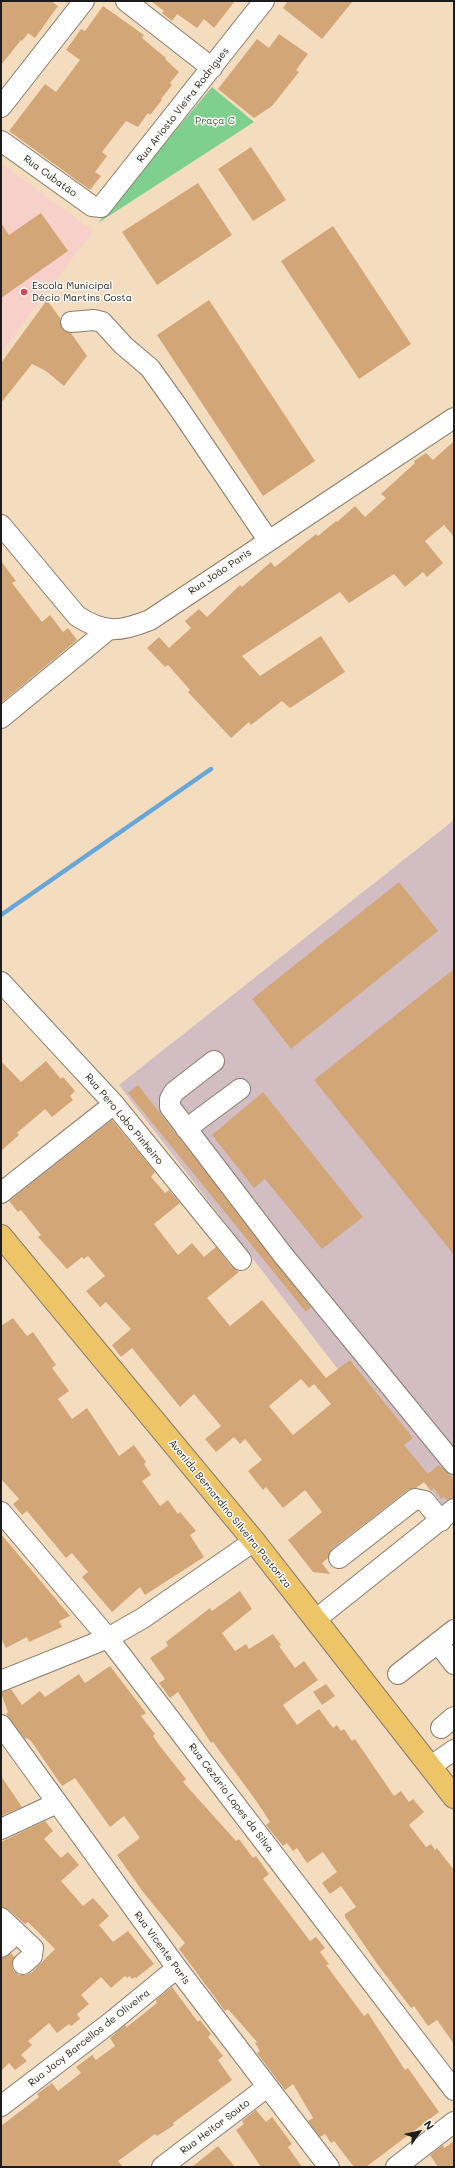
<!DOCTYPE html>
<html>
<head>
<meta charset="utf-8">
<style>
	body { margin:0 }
	#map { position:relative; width:455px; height:2168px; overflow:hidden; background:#f4ddbf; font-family:Mali,sans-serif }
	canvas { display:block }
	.frame { position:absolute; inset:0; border:2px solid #1c1c1c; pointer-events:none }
	.north { position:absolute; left:399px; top:2112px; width:40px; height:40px; -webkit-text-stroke:3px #fdfcf7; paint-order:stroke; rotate:56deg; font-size:11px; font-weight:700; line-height:16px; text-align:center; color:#1c1c1c }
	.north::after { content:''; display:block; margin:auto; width:14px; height:18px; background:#1c1c1c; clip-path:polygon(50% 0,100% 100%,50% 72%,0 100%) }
</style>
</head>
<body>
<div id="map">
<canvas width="455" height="2168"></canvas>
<div class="frame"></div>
<div class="north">N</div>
</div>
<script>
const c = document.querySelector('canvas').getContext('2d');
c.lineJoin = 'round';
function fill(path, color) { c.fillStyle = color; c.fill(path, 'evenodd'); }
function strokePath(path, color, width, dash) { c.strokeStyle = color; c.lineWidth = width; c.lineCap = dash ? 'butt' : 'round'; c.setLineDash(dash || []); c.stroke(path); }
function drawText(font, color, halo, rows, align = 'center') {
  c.font = font + ' Mali,sans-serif'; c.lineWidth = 3; c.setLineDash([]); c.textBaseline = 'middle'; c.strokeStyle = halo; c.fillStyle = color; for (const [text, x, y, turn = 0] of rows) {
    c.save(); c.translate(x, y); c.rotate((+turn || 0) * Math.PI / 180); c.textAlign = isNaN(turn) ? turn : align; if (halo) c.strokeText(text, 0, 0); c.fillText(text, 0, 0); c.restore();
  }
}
fill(new Path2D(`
	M 1,163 L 93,231 L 1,353 Z`), '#f7d0ca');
fill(new Path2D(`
	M 454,820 L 454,1520 L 119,1085 Z`), '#d2bec2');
fill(new Path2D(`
	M 212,87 L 254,122 L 98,223 Z`), '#7fcf8f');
strokePath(new Path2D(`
	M 1,915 L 211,769`), '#66a6d9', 4.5);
fill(new Path2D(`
	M 1,1 L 51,1 L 58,6 L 35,38 L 28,33 L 22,41 L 21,40 L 1,65 Z
	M 151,1 L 235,1 L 214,28 L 204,19 L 197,28 L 177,14 L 172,21 L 162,13 L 164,11 Z
	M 288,1 L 353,1 L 322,39 L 283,8 Z
	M 103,6 L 144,35 L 142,38 L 166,58 L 165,59 L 179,72 L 170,83 L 172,85 L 161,99 L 162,100 L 150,115 L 148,113 L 138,127 L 126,121 L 102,152 L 107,156 L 95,172 L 101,176 L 90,190 L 9,131 L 45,84 L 56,92 L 80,60 L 66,50 L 81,29 L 85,31 Z
	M 279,34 L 308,54 L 296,70 L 299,72 L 272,106 L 254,118 L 218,89 L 257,39 L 269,48 Z
	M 251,147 L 286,200 L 253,221 L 218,169 Z
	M 198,183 L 232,235 L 157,285 L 122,232 Z
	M 41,213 L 68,251 L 1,298 L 1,223 L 9,235 Z
	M 333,226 L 411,344 L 359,379 L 281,261 Z
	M 47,300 L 60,318 L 62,329 L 71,333 L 87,356 L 64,386 L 46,371 L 32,364 L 1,403 L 1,363 Z
	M 209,300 L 315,461 L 263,496 L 157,335 Z
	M 454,441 L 454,537 L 444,525 L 425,541 L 443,563 L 427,577 L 423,572 L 405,587 L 394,574 L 349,603 L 340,592 L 242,656 L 260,676 L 321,636 L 345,672 L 290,708 L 282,701 L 251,725 L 249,722 L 231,738 L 188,692 L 190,690 L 168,665 L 165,667 L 147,648 L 159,637 L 169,648 L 191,628 L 185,621 L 199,609 L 207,617 L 240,585 L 242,587 L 271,562 L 275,567 L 316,534 L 318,536 L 336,521 L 337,522 L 355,506 L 365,517 L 386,498 L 381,494 L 415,463 L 414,461 L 426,453 L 433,460 Z
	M 1,561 L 16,581 L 12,583 L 42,622 L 50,615 L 63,632 L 68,628 L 77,640 L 1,703 Z
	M 399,882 L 438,931 L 291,1049 L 252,999 Z
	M 454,969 L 454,1255 L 314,1080 Z
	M 1,1061 L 21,1082 L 46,1061 L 61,1079 L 63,1077 L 75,1091 L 70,1096 L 73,1100 L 52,1117 L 45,1109 L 17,1133 L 19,1135 L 1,1151 Z
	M 138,1085 L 311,1307 L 306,1312 L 128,1093 Z
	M 263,1092 L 363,1217 L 322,1249 L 265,1179 L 254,1188 L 212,1135 Z
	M 112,1120 L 155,1172 L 151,1177 L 165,1193 L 169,1190 L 180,1203 L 154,1224 L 178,1255 L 192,1243 L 204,1257 L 216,1247 L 232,1267 L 239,1272 L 207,1298 L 230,1326 L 262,1300 L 326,1378 L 350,1360 L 413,1438 L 404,1445 L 428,1474 L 439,1465 L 454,1479 L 454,1498 L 447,1500 L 444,1497 L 441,1499 L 434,1488 L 431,1491 L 424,1482 L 416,1488 L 408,1490 L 332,1549 L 328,1558 L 322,1563 L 330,1574 L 313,1572 L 288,1540 L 322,1512 L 305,1490 L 283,1508 L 266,1487 L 263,1490 L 248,1471 L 262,1460 L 245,1439 L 240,1444 L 234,1437 L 216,1452 L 205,1439 L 221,1426 L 194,1394 L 180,1407 L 132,1348 L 121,1357 L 112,1345 L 131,1329 L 106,1302 L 100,1307 L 86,1291 L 105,1276 L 88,1256 L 84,1259 L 82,1257 L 67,1269 L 38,1237 L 41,1235 L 21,1210 L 18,1212 L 9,1201 ZM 301,1379 L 309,1388 L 314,1384 L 331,1404 L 293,1435 L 269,1406 Z
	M 13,1318 L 27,1336 L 33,1332 L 56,1365 L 52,1368 L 69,1391 L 58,1399 L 72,1419 L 87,1408 L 119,1456 L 134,1445 L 146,1462 L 144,1464 L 151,1475 L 142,1481 L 160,1506 L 168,1500 L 178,1514 L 180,1512 L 196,1531 L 190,1535 L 204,1557 L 145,1595 L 140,1587 L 112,1612 L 82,1577 L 88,1572 L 72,1553 L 66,1558 L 27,1511 L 22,1515 L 13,1504 L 19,1499 L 1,1479 L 1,1326 Z
	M 1,1534 L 70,1616 L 59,1621 L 62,1627 L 29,1642 L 27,1637 L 6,1648 L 1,1638 Z
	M 240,1591 L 252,1609 L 222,1633 L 235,1651 L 246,1644 L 249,1649 L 273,1634 L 281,1645 L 279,1646 L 295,1668 L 304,1661 L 318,1680 L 283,1705 L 297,1725 L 319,1709 L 333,1728 L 337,1725 L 341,1731 L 344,1729 L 352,1741 L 355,1739 L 394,1796 L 401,1791 L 409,1802 L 413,1799 L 424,1812 L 409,1825 L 426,1847 L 431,1844 L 435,1850 L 437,1848 L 454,1870 L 454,2044 L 437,2020 L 428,2026 L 414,2006 L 411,2008 L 378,1965 L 345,1917 L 345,1914 L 356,1907 L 341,1886 L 330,1894 L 322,1883 L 337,1872 L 323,1852 L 307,1863 L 297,1848 L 293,1851 L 287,1843 L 283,1846 L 266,1825 L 270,1822 L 257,1802 L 213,1742 L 211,1743 L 178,1692 L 170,1698 L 159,1683 L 165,1679 L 150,1658 L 168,1646 L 166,1642 L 210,1608 L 212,1611 Z
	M 110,1666 L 146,1713 L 141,1716 L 155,1734 L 153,1736 L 159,1745 L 186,1779 L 183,1782 L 236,1841 L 239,1839 L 253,1858 L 256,1856 L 269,1874 L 263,1879 L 310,1941 L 316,1937 L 325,1948 L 320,1952 L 329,1964 L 326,1965 L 364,2016 L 368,2013 L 405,2070 L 408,2068 L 439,2112 L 366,2167 L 354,2167 L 334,2141 L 331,2143 L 325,2134 L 320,2137 L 308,2121 L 313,2118 L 293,2084 L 285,2090 L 257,2053 L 260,2051 L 255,2043 L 257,2042 L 228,2009 L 225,2011 L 179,1949 L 185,1943 L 143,1892 L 117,1855 L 140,1838 L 124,1816 L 110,1827 L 75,1778 L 62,1786 L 31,1741 L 27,1738 L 25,1739 L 6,1714 L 8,1712 L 1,1693 L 11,1689 L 22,1705 L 40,1691 L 45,1697 L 79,1674 L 85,1683 Z
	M 326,1684 L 335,1696 L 322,1705 L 313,1692 Z
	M 1,1776 L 22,1807 L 1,1816 Z
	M 45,1821 L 53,1831 L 44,1839 L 61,1858 L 68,1852 L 79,1865 L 61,1881 L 83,1906 L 93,1898 L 109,1916 L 99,1925 L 113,1942 L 128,1931 L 154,1964 L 136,1978 L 135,1977 L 132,1979 L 130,1976 L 127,1978 L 125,1976 L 111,1988 L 101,1977 L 81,1995 L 89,2004 L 77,2014 L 80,2019 L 71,2026 L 69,2024 L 57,2033 L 49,2023 L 28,2041 L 32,2045 L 21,2055 L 27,2061 L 15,2070 L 9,2063 L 1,2071 L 1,1958 L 11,1953 L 14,1957 L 12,1966 L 14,1971 L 19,1975 L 25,1975 L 31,1973 L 55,1949 L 28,1922 L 25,1924 L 9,1910 L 1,1907 L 1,1842 Z
	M 172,1987 L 198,2022 L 200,2020 L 211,2034 L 208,2037 L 223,2056 L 218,2060 L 232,2080 L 173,2123 L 174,2125 L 157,2136 L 155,2134 L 118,2161 L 123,2167 L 1,2167 L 1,2126 L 39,2097 L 37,2094 L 52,2083 L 58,2091 L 81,2073 L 76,2067 L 92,2055 L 96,2060 L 115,2046 L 110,2038 L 125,2025 L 127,2027 L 157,2003 L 156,2000 Z
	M 256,2110 L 266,2122 L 272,2117 L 292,2144 L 288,2147 L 302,2167 L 261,2167 L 236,2130 L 244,2124 L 242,2121 Z
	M 454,2141 L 454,2167 L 438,2167 L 430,2155 L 443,2145 L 444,2148 Z
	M 218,2146 L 235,2167 L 192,2167 Z`), '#d3a678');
const minor = new Path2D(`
	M 126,1 L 212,68
	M 1,107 L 84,1
	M 1,141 L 92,206 L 101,207 L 264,1
	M 71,322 L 94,320 L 102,322 L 123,345 L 150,368 L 180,410 L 268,540
	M 1,525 L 77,616 C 105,634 120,632 150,620 L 454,418
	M 1,718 L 109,629
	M 1,982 L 114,1104 L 241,1260
	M 214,1061 L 174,1092 L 170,1099 L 170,1107 L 283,1255 L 454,1464
	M 186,1129 L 240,1089
	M 1,1193 L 114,1104
	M 1,1512 L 108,1638 L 454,2090
	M 339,1558 L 415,1499 L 425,1501 L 441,1521
	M 315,1620 L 454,1509
	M 438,1643 L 454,1664
	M 398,1674 L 454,1630
	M 1,1681 L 108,1638 L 143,1618 L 254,1541
	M 1,1725 L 177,1968 L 329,2167
	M 441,1728 L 454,1717
	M 431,1766 L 454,1750
	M 1,1829 L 57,1803
	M 1,1918 L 33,1948 L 32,1956 L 23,1964
	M 1,1947 L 16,1934
	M 1,2106 L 110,2023 L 177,1968
	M 162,2167 L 267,2087
	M 396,2167 L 454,2122`);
const major = new Path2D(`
	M 1,1236 L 254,1541 L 454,1797`);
strokePath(minor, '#887c6e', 22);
strokePath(major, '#887c6e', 24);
strokePath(minor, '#fff', 20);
strokePath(major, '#eec469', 22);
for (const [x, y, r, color] of [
	[24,292,4,"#d1495b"]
]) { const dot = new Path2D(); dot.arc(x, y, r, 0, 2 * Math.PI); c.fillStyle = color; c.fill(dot); strokePath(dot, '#fdfcf7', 1.5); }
drawText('10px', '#1c1c1c', '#fdfcf7', [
	["Rua Ariosto Vieira Rodrigues",183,105,-52],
	["Rua Cubatão",50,176,36],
	["Rua João Paris",220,572,-34],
	["Rua Pero Lobo Pinheiro",124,1119,50],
	["Avenida Bernardino Silveira Pastoriza",230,1514,51],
	["Rua Cezário Lopes da Silva",231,1798,53],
	["Rua Vicente Paris",162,1948,54],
	["Rua Jacy Barcellos de Oliveira",89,2038,-38],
	["Rua Heitor Souto",215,2127,-37]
]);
drawText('10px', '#3f5b44', '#fdfcf7', [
	["Praça C",215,121]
]);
drawText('10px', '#1c1c1c', '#fdfcf7', [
	["Escola Municipal",32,286],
	["Décio Martins Costa",32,298]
], 'left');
</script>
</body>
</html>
